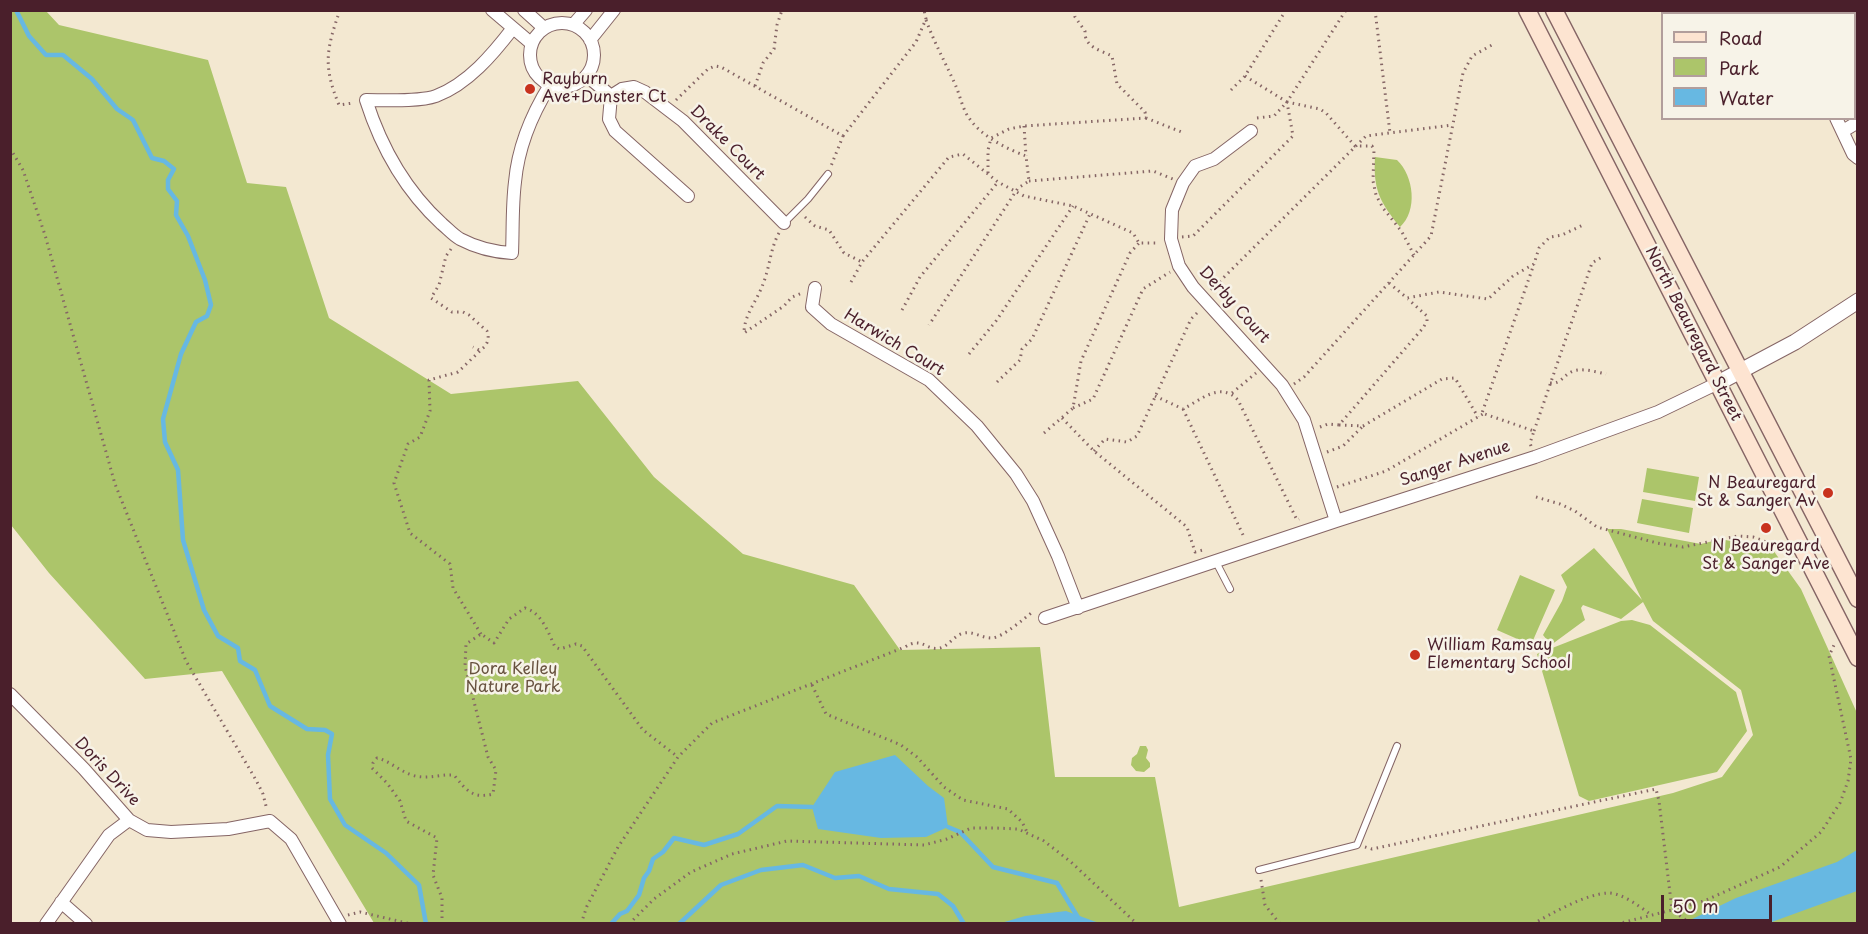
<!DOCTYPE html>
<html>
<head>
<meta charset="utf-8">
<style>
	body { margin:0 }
	#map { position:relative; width:1868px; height:934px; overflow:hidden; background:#f3e8d1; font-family:"Playpen Sans",sans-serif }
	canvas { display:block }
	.frame { position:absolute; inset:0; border:12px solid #4a1f2b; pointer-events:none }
	.legend { position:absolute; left:1661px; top:12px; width:195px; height:108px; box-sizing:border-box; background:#f7f3e8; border:2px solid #b29e9c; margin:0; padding:8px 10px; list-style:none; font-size:18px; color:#4a1f2b }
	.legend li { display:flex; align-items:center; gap:12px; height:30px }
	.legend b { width:30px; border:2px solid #b29e9c }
	.scale { position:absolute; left:1661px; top:895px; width:111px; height:27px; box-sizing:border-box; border:3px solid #4a1f2b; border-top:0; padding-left:8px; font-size:18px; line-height:21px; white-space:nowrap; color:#4a1f2b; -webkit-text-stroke:4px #f7f3e8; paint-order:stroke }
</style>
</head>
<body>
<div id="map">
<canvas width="1868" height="934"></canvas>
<div class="frame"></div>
<ul class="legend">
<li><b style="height:8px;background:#fde4d1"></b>Road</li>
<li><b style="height:16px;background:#acc56a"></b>Park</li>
<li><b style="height:16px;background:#67b8e2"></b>Water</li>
</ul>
<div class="scale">50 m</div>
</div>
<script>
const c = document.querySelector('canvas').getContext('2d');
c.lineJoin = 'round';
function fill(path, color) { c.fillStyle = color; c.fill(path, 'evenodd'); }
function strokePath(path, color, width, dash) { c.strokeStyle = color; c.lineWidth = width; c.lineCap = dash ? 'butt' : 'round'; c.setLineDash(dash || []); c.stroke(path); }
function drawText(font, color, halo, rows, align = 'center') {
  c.font = font + ' "Playpen Sans",sans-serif'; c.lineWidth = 5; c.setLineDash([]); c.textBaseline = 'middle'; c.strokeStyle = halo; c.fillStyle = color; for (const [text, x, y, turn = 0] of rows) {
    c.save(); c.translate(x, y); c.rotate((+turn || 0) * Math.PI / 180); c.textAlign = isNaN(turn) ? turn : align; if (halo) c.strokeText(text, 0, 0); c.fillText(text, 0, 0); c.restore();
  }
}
fill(new Path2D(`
	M 11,11 L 46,11 L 59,25 L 208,60 L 247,183 L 286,187 L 329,318 L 451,394 L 578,381 L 654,477 L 743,554 L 854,585 L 900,650 L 1040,647 L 1055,777 L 1155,777 L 1179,907 L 1673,793 L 1722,777 L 1753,735 L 1741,690 L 1653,621 L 1643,602 L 1621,619 L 1583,605 L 1581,608 L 1585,620 L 1551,645 L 1543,635 L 1562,601 L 1567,587 L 1561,575 L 1594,548 L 1642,600 L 1607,529 L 1621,529 L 1701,544 L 1721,539 L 1773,550 L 1801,589 L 1857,713 L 1857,923 L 374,923 L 222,671 L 145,679 L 49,573 L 11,525 Z
	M 1375,157 L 1397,160 C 1414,176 1418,211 1400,227 C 1380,202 1373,190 1375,157 Z
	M 1647,468 L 1699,477 L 1695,501 L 1643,492 Z
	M 1642,499 L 1693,508 L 1689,533 L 1637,523 Z
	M 1520,575 L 1555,590 L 1531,645 L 1497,630 Z
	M 1632,620 L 1650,625 L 1736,692 L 1747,731 L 1717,772 L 1589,801 L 1579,796 L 1537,654 L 1621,621 Z
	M 1140,746 L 1146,746 L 1148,750 L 1146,758 L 1150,763 L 1150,767 L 1144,772 L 1136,771 L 1131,765 L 1132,758 L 1137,754 Z`), '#acc56a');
fill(new Path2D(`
	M 895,755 L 928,786 L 944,798 L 948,827 L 926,837 L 881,838 L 818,829 L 812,807 L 835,772 Z
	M 1857,850 L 1857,891 L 1769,923 L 1684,923 L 1736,898 L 1837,862 Z
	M 1066,911 L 1099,923 L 1001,923 L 1025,916 Z`), '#67b8e2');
strokePath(new Path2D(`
	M 16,10 L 29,36 L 46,55 L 63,55 L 92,79 L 117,109 L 133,120 L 152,158 L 164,161 L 174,169 L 168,180 L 168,189 L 177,201 L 176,215 L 188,236 L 205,280 L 211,305 L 207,316 L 196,322 L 181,354 L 163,419 L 165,442 L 178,470 L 183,540 L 204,610 L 218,636 L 238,648 L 240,661 L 255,670 L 270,706 L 307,729 L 325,730 L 332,734 L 328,755 L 330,799 L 345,825 L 386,853 L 419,885 L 426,924
	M 948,827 L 960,832 L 993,867 L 1057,883 L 1082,924
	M 611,924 L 620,914 L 627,911 L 639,895 L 644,878 L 649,871 L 653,859 L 663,852 L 674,838 L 704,845 L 738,834 L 777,806 L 812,807
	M 679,924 L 721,885 L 761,870 L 803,865 L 835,878 L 859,876 L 889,889 L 938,894 L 953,906 L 964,924`), '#67b8e2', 4.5);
const service = new Path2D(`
	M 784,223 L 808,199 L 828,174
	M 1216,562 L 1230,589
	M 1259,870 L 1357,845 L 1397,746`);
const minor = new Path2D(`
	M 492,10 L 532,44
	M 524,10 L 544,28
	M 1773,10 L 1775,14
	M 1825,10 L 1827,14
	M530 55a32 32 0 1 1 64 0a32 32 0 1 1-64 0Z
	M 573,25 L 586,10
	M 513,28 C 493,54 468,84 436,96 C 419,102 384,100 366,100 C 381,147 406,191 442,224 C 448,229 453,235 460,239 C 477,248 493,252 512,253 C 513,230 512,206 515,182 C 518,148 532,114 550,85
	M 590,40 L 614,10
	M 1854,57 L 1858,62
	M 587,76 L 611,96 L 609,119 L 615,131 L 688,196
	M 611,96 L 622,89 L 634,87 L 645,92 L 683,121 L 784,223
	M 1836,118 L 1853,154 L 1858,158
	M 1251,131 L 1214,159 L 1195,166 L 1183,183 L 1172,210 L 1171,239 L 1179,266 L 1193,287 L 1282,385 L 1304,420 L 1336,521
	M 1843,131 L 1858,122
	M 815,288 L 812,307 L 831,324 L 929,380 L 977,426 L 1016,474 L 1033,501 L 1058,556 L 1078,608
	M 1045,618 L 1336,521 L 1535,457 L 1658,412 L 1718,383
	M 10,694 L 84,769 L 129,820 L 147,830 L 171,832 L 228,829 L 270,821 L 291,839 L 340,924
	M 61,902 L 86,924
	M 46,924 L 109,835 L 129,820`);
const tertiary = new Path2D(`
	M 1718,383 L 1795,342 L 1858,301`);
const secondary = new Path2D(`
	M 1527,10 L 1858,658
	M 1554,10 L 1858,599`);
strokePath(service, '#856565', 8);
strokePath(minor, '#856565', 14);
strokePath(tertiary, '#856565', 17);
strokePath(secondary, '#856565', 19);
strokePath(new Path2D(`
	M 340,10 C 326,50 323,66 339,105 L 353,103
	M 1074,10 L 1075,17 L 1085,31 C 1084,47 1100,50 1112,56 L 1117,84 L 1145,112 L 1146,118 L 1184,133
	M 1375,10 L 1390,133
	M 926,20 C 934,42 945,62 955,84 C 960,95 962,108 969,118 C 981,136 1007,149 1026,156 L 1029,181 L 1018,188 L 929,325
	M 1245,76 L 1287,102
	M 755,86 L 763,63 L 774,49 L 777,25 L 782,10
	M 1231,90 L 1245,76 L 1286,10
	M 676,100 L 708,69 L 715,66 L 721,67 L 843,136 L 831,166
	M 1257,118 L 1274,116 L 1287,102 L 1320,109 L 1326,113 L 1355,146 L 1372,146 L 1374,150 L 1373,181 L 1376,195 L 1383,208 L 1402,232 L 1414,255
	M 1024,126 L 1026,156
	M 843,136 L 916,42 L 926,19 L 924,10
	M 10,148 L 23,170 L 45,235 L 115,484 L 186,661 L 256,780 L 263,794 L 267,810
	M 988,173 L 988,150 L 991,138 L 1009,129 L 1024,126 L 1146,118
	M 1029,181 L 1153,171 L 1173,179
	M 805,217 L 815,226 L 829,230 L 844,253 L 862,262
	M 779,233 C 770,249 770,267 763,284 C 757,301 744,315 744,333 L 784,306 L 792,297 L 802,293
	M 1182,237 L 1193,236 L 1293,136 L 1287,102 L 1346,10
	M 451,249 L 446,256 L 439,285 L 431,298 L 452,312 L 463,312 L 469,315 L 487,331 C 490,338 487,348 479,350 L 473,347
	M 851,282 L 862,262 L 949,157 L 963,154 L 998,182 L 1024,196 L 1073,206 L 1133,233 L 1139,243 L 1158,243
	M 1389,283 L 1407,298 L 1439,292 L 1488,299 L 1513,276 L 1534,264 L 1539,248 L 1550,237 L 1562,235 L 1583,225
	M 1211,290 L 1366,136 L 1452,125
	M 902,310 L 920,277 L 998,182
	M 969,354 L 996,321 L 1073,206
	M 997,382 L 1020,360 L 1022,349 L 1032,339 L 1090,214
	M 1550,383 C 1561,384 1563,376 1571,372 C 1581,367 1596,372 1606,374
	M 1294,384 L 1304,377 L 1431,236 L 1463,73 L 1472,56 L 1492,45
	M 1232,393 L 1256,373
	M 1155,396 L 1183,409 C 1201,400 1220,381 1238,400 L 1297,520 L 1299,519
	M 1073,408 L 1093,399 L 1143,289 L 1170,272
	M 1183,409 L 1244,537
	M 1062,418 L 1094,451 L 1187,527 L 1195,552 L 1203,550
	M 1339,425 L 1363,426 L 1442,379 L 1455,378 L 1478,417
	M 1320,427 L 1328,424 L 1339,425 L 1423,328 L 1427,321 L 1427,316 L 1408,299
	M 1534,431 L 1592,263 L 1602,257
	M 1044,433 L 1073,408 L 1081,361 L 1130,253 L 1139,243
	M 1531,446 L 1530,443 L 1534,431 L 1482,413 L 1534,264
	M 1094,451 L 1105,439 L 1127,442 L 1137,436 L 1191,319 L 1198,312
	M 1327,452 L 1343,446 L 1363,426
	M 1337,487 L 1386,471 L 1483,414
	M 1536,497 L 1560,504 L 1575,511 L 1597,527 L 1657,543 L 1683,547 L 1738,536 L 1753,537 L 1780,547
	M 481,634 L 453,588 L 450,564 L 410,533 L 394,483 L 408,444 L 420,437 L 430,411 L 429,380 L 458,372 L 482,349
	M 812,685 L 826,714 L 901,745 L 917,757 L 944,787 L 963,800 L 1008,809 L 1022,822 L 1027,832
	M 1365,847 L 1372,849 L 1656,789 L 1659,801 L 1672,910 L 1704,901 L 1780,867 L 1821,832 L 1840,803 L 1848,781 L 1851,759 L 1829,656 L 1834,645
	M 1261,880 L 1265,905 L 1280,924
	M 348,915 L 360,912 L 411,924
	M 442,924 L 442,898 L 433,875 L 437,838 L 406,821 L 400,801 L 387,783 L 372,768 L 373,763 L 377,758 C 390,761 399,771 412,775 C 427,780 439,774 454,775 C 466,790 472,799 493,794 L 496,770 L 488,757 L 465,666 L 466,644 L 481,634 L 494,643 L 509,619 L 525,608 C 542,613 548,632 555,647 L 560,649 L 576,644 L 582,646 L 643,730 L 678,757
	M 581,924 L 587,906 L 618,847 L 678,757 L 712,723 L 905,647 C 922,636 926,651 940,648 C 949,646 954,635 964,633 C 973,631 982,638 991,638 C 1003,638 1024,618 1034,611
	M 629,924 L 654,899 L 691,872 L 732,854 L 787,841 L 924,845 L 947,839 L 971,828 L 996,828 L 1018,829 L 1044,841 L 1071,862 L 1137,924
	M 1406,924 L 1431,924
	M 1533,924 C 1552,913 1586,894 1608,893 C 1622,893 1639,906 1650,914
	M 1617,924 L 1672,910 L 1691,924`), '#856565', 3, [1.5, 4.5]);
strokePath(service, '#fff', 6);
strokePath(minor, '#fff', 12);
strokePath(tertiary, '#fff', 15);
strokePath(secondary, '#fde4d1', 16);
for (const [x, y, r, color] of [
	[530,89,6,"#c8321e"],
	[1828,493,6,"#c8321e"],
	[1766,528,6,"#c8321e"],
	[1415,655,6,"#c8321e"]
]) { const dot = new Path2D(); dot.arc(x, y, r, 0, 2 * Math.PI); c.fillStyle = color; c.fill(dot); strokePath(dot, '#f7f3e8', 2); }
drawText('16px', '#4a1f2b', '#f7f3e8', [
	["Rayburn",542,80],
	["Ave+Dunster Ct",542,98],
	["N Beauregard",1816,484,"right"],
	["St & Sanger Av",1816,502,"right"],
	["N Beauregard",1766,547,"center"],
	["St & Sanger Ave",1766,565,"center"],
	["William Ramsay",1427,646],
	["Elementary School",1427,664]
], 'left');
drawText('16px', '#4a1f2b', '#f7f3e8', [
	["Drake Court",727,143,45],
	["Derby Court",1234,305,48],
	["North Beauregard Street",1693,334,63],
	["Harwich Court",894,343,31],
	["Sanger Avenue",1455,464,-18],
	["Doris Drive",107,772,47]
]);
drawText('16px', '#67513e', '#f7f3e8', [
	["Dora Kelley",513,670],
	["Nature Park",513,688]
]);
</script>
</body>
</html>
